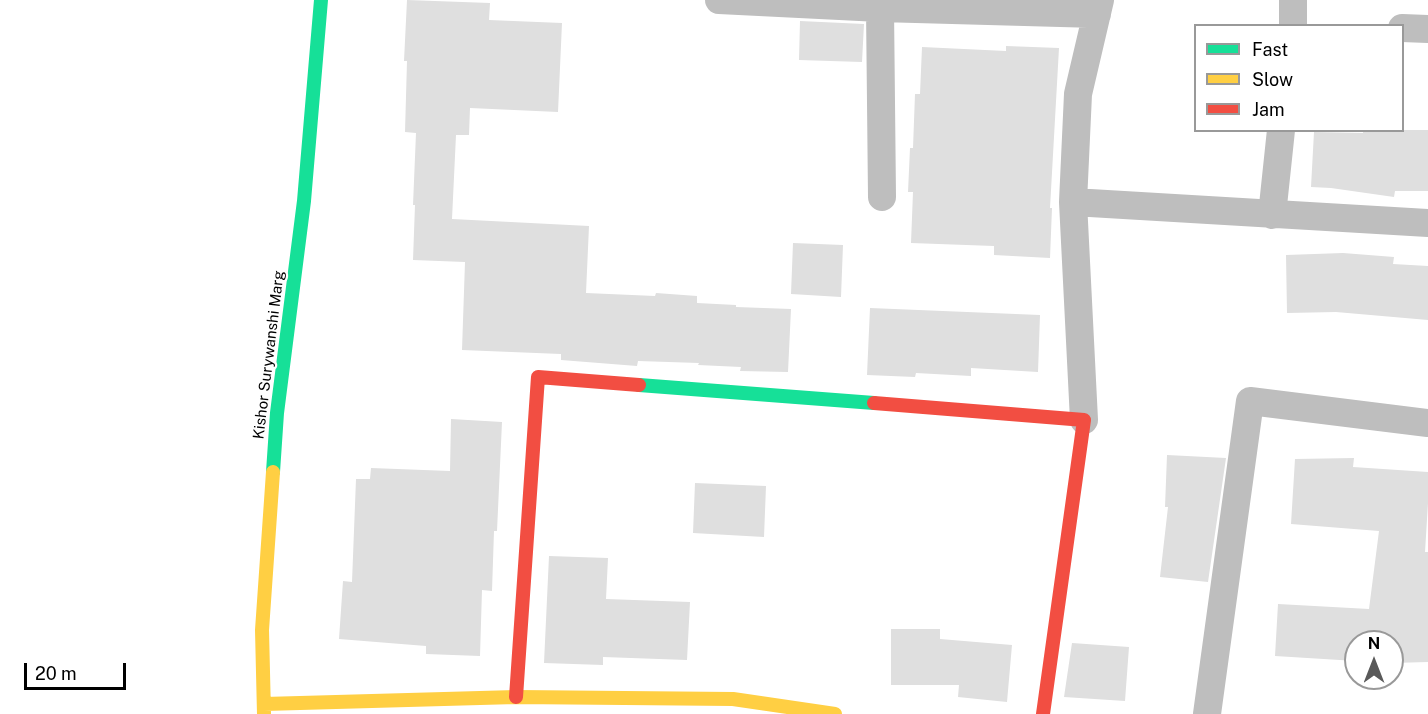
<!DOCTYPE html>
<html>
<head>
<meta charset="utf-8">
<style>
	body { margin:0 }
	#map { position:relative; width:1428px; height:714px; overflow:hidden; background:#fff; font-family:"Public Sans",sans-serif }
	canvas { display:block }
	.legend { position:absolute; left:1194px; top:24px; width:210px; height:108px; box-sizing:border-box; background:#fff; border:2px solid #999; margin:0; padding:8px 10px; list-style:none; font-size:18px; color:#000 }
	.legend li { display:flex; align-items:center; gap:12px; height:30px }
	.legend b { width:30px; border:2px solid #999 }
	.north { position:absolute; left:1344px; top:630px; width:60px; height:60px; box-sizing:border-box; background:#fff; border:2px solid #999; border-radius:50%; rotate:0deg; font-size:16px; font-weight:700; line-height:24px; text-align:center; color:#000 }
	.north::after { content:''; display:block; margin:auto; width:21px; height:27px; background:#595959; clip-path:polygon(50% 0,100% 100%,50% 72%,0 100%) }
	.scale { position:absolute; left:24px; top:663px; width:102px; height:27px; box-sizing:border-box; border:3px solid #000; border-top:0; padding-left:8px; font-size:18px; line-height:21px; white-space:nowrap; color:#000; -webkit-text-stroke:4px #fff; paint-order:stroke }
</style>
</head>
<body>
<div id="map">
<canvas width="1428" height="714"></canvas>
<ul class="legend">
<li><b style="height:8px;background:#16e098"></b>Fast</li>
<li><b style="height:8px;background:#ffcf43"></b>Slow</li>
<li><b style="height:8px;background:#f24e42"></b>Jam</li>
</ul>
<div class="north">N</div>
<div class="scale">20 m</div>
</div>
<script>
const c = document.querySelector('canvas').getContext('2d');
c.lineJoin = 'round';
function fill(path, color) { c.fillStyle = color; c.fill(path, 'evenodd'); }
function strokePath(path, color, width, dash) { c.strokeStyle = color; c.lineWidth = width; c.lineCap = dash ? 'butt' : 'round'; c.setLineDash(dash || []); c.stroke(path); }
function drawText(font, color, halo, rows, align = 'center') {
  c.font = font + ' "Public Sans",sans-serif'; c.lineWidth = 4.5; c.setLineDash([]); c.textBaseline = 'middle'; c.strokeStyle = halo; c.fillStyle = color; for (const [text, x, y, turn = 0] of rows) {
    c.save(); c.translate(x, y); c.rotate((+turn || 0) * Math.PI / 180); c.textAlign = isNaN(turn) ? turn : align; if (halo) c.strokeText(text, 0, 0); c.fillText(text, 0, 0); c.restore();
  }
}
fill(new Path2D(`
	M 407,0 L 490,3 L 489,20 L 562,23 L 558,112 L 470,108 L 469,135 L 456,135 L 452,219 L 589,226 L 586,293 L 655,296 L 656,293 L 697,296 L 697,303 L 736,305 L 736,307 L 791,309 L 788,372 L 740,371 L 741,367 L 698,365 L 699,363 L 638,361 L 637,366 L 561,360 L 561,354 L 462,350 L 465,262 L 413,260 L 415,205 L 413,205 L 416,133 L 405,132 L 407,61 L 404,61 Z
	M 800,21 L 864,24 L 862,62 L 799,60 Z
	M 1006,46 L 1059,48 L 1050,208 L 1052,208 L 1050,258 L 994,255 L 994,246 L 911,243 L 913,192 L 908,192 L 910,148 L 913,148 L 915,94 L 920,94 L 922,47 L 1006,51 Z
	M 1363,130 L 1428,130 L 1428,191 L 1395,191 L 1394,197 L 1331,188 L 1311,187 L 1314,132 L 1363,133 Z
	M 793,243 L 843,245 L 841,297 L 791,294 Z
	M 1343,253 L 1394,257 L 1393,264 L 1428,266 L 1428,320 L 1336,312 L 1287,313 L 1286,255 Z
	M 870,308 L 1040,315 L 1038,372 L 971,368 L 971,376 L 916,373 L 915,377 L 867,375 Z
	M 451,419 L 502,422 L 497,531 L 494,531 L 492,591 L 482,590 L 480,656 L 426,654 L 426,646 L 339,639 L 343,581 L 352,582 L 356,479 L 370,479 L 371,468 L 450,471 Z
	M 1167,455 L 1226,458 L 1208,582 L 1160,577 L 1168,507 L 1165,507 Z
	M 1354,458 L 1353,467 L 1428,472 L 1428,503 L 1425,552 L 1428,552 L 1428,662 L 1392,663 L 1392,642 L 1356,642 L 1356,661 L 1275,656 L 1278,604 L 1369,609 L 1379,531 L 1291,524 L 1295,459 Z
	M 695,483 L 766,486 L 764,537 L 693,533 Z
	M 549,556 L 608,558 L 606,599 L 690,602 L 687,660 L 603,657 L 603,665 L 544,663 Z
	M 891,629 L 940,629 L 940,639 L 1012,645 L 1007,702 L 958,697 L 959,685 L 891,685 Z
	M 1072,643 L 1129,647 L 1125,701 L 1064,697 Z`), '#dfdfdf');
strokePath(new Path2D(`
	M 719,0 L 880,8 L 1097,14
	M 880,8 L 882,197
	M 1293,26 L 1293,0
	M 1402,28 L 1428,29
	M 1073,202 L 1428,223
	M 1272,215 L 1281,130
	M 1084,420 L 1073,202 L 1078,94 L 1100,0
	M 1207,714 L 1250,401 L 1428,423`), '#bebebe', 28);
strokePath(new Path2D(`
	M 639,385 L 874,403
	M 273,472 L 277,413 L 304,201 L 321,0`), '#16e098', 14);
strokePath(new Path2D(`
	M 264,704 L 516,697 L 733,699 L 835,714
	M 264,714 L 262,630 L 273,472`), '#ffcf43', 14);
strokePath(new Path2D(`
	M 874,403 L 1084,420 L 1043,714
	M 516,697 L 538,377 L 639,385`), '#f24e42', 14);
drawText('15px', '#000', '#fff', [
	["Kishor Surywanshi Marg",269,355,-83]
]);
</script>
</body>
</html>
